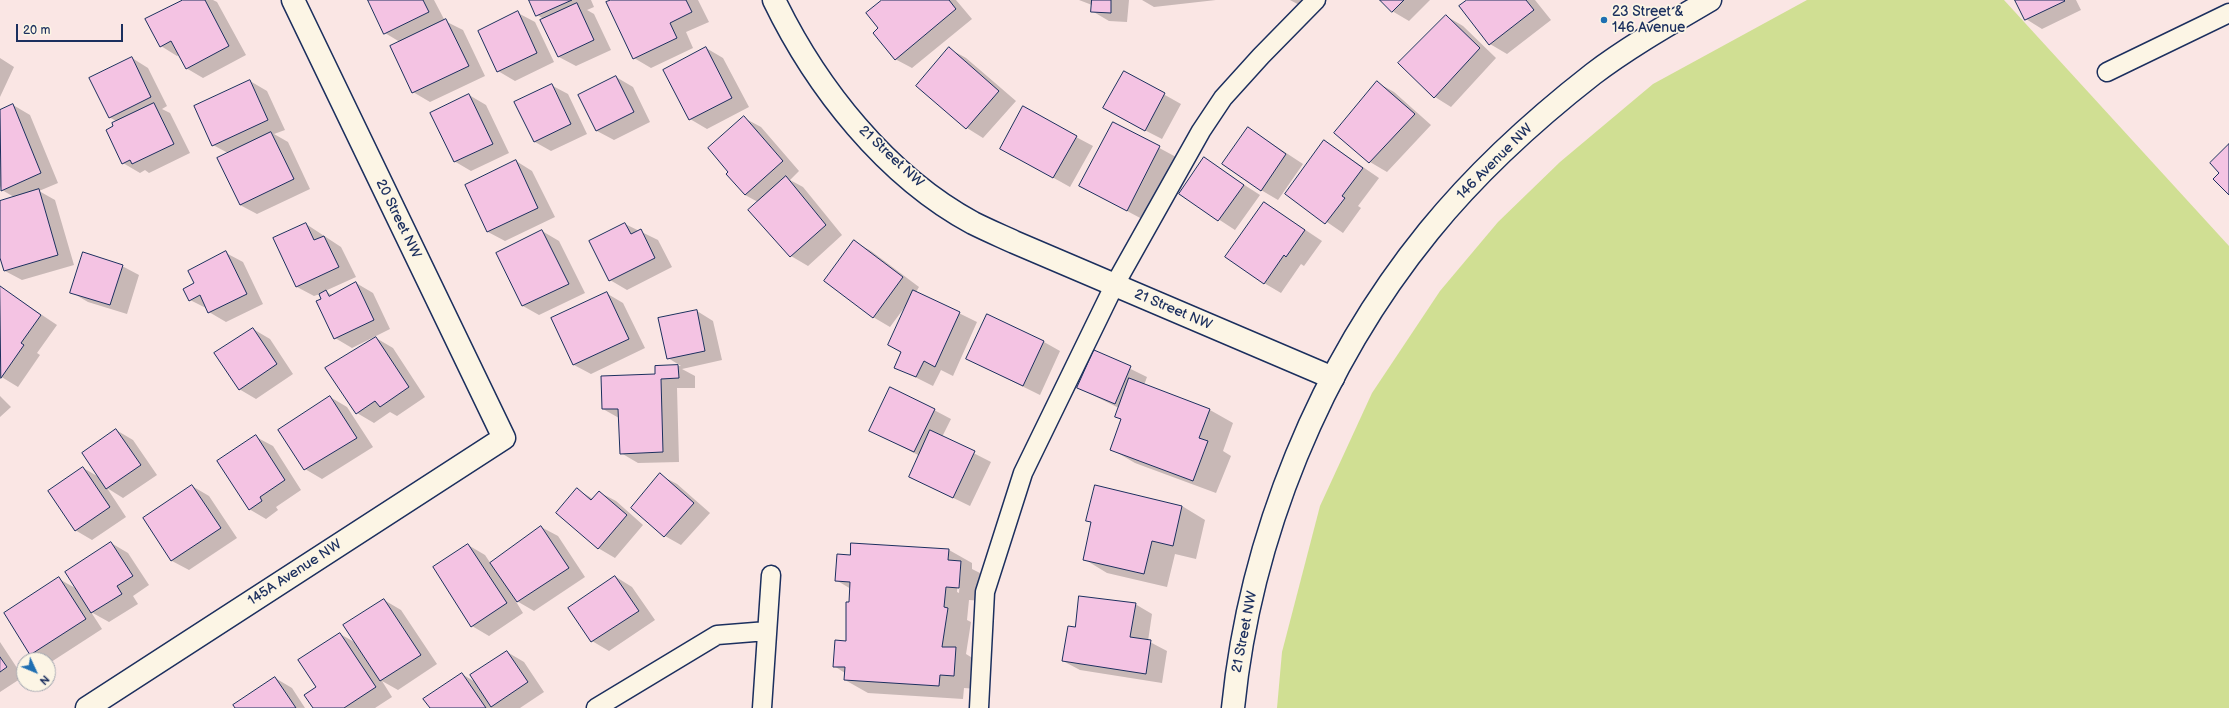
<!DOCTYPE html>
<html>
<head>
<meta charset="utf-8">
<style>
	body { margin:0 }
	#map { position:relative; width:2229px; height:708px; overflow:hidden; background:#fae6e4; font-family:"Balsamiq Sans",sans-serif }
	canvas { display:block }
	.north { position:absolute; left:16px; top:652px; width:40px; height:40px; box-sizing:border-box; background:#fcf5e5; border:1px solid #a2a6af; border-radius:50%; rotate:134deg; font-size:11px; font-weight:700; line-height:16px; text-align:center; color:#1b2f5e }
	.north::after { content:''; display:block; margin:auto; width:14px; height:18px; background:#1f6fb2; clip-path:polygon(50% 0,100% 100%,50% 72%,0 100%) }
	.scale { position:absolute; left:16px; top:24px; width:107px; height:18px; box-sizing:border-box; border:2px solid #1b2f5e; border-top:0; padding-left:5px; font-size:12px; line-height:14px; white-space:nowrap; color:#1b2f5e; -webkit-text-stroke:3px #fcf5e5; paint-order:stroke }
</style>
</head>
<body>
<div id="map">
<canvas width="2229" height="708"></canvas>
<div class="north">N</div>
<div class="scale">20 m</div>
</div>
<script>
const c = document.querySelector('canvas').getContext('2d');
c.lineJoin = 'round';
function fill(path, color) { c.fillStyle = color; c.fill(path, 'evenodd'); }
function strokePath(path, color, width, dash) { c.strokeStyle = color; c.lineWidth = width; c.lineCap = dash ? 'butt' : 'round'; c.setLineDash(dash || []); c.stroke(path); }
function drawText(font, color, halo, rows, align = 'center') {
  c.font = font + ' "Balsamiq Sans",sans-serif'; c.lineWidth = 3.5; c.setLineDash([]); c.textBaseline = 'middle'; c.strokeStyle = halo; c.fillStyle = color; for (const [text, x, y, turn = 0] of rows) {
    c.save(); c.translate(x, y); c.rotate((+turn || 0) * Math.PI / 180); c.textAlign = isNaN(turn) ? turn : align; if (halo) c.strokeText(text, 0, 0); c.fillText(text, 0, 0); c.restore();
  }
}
fill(new Path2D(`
	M 1807,0 L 2004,0 L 2229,246 L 2229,708 L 1277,708 L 1282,652 L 1320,506 L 1372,393 L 1440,291 L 1498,222 L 1560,162 L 1653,84 Z`), '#d0df93');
fill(new Path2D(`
	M 185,0 L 213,0 L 217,2 L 246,55 L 203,78 L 186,68 L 180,54 L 177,56 L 161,46 Z
	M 370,0 L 434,0 L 445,21 L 463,30 L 485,76 L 430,102 L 413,92 L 400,42 L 385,33 Z
	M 530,0 L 591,0 L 594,7 L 587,10 L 594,14 L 611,50 L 576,66 L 559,57 L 544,19 L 537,15 Z
	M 613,0 L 698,0 L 709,22 L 686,32 L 693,48 L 651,68 L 634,58 Z
	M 883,0 L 956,0 L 972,19 L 912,68 L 895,59 Z
	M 1079,0 L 1129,0 L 1127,22 L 1109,21 L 1092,11 L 1092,5 Z
	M 1142,0 L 1216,0 L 1154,7 Z
	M 1290,0 L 1311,0 L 1303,7 Z
	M 1382,0 L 1430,0 L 1409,21 L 1392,11 Z
	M 1469,0 L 1535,0 L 1551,20 L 1507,54 L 1490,44 L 1461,6 Z
	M 2017,0 L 2076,0 L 2081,10 L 2042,29 L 2026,19 Z
	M 518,13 L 535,22 L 554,62 L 515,81 L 498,71 Z
	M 1446,16 L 1463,26 L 1496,58 L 1451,107 L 1435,97 Z
	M 706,48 L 723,58 L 749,107 L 707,129 L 690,119 Z
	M 950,49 L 966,58 L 1016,101 L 983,138 L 967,128 Z
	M 0,58 L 14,67 L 0,97 Z
	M 132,58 L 148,68 L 167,106 L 162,109 L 170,113 L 190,153 L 149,173 L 145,170 L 140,173 L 123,163 L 114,126 L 118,122 L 109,117 Z
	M 1124,72 L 1181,104 L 1162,139 L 1121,118 Z
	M 616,77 L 633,87 L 650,122 L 614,140 L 597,131 L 579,95 Z
	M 250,81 L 267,91 L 285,130 L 274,134 L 288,142 L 310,189 L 257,214 L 240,205 L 228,153 L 213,145 Z
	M 1378,83 L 1394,92 L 1431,125 L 1387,172 L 1370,162 L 1335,133 Z
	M 551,85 L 568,94 L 587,134 L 551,151 L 535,142 Z
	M 469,95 L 486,105 L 509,153 L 471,171 L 454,161 Z
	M 13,105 L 30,115 L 58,183 L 39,191 L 55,200 L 74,265 L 22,280 L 5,271 L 0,255 L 0,202 L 14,197 L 2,190 L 0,186 L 0,111 Z
	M 744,118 L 761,127 L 799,171 L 790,180 L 803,187 L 842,235 L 808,266 L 791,256 L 758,202 L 745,195 Z
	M 1113,123 L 1176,157 L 1144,220 L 1080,186 Z
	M 1248,128 L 1303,164 L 1278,200 L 1261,190 Z
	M 1076,137 L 1093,146 L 1070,187 L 1018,158 Z
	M 1325,141 L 1379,178 L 1358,206 L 1361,208 L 1343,233 L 1286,194 Z
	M 1204,159 L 1260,195 L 1235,230 L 1180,194 Z
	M 516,161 L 532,171 L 555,217 L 505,241 L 488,232 L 466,185 Z
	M 1265,203 L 1322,241 L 1304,266 L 1301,264 L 1281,293 L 1264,283 Z
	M 306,224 L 341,247 L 356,277 L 325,291 L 332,295 L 356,283 L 373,293 L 390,329 L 352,348 L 335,338 L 320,294 L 314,296 L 297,287 L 274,239 Z
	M 625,224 L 658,240 L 672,267 L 627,290 L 610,280 Z
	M 542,231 L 559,241 L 585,293 L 539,315 L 523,306 Z
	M 855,242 L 871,251 L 919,287 L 916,292 L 977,322 L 953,376 L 941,370 L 933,386 L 895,367 L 902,352 L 907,304 L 890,327 L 873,317 Z
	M 226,253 L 243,262 L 263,304 L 226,322 L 209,312 L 208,309 L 190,300 L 196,284 Z
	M 122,266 L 139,275 L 127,314 L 88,302 L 71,292 Z
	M 0,287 L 57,325 L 37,353 L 40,355 L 18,387 L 0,376 Z
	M 606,293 L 623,303 L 645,348 L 591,374 L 574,365 L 552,319 Z
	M 697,311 L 713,321 L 722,360 L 682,369 L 695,376 L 695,388 L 677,388 L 679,462 L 638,463 L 621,453 L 619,418 L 603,409 L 656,375 L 656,367 L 681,366 L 668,358 Z
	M 253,329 L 270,339 L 293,374 L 256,399 L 239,389 Z
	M 376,338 L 393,348 L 425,397 L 397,416 L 390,412 L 374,423 L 357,413 Z
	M 1044,342 L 1060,351 L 1040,395 L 967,359 Z
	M 1094,351 L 1147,377 L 1144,385 L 1210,410 L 1233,423 L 1223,451 L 1231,456 L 1216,493 L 1135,463 L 1111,449 L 1122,420 L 1116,416 L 1119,408 L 1078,388 Z
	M 0,396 L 11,407 L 0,417 Z
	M 330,397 L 347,407 L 373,447 L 322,479 L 305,469 Z
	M 934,410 L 951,419 L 942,437 L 991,462 L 970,506 L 910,477 L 920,456 L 871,431 Z
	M 116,430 L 133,440 L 157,475 L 123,498 L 107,488 L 126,517 L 92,540 L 75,530 L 83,468 L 99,477 Z
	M 256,437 L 273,446 L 301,490 L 276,507 L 278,510 L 266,519 L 249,509 Z
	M 660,475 L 677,484 L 710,513 L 681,545 L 665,536 Z
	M 192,486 L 209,496 L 237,538 L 189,570 L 172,561 L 144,519 Z
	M 578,490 L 593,499 L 599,492 L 616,501 L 643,525 L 615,558 L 598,548 Z
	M 1182,506 L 1205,520 L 1196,559 L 1175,554 L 1167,587 L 1107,573 L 1084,559 Z
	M 541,527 L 558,536 L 585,577 L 534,611 L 515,600 L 523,613 L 489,636 L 472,626 L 468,545 L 485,555 L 491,564 Z
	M 111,543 L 128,553 L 149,585 L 133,596 L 138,604 L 109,622 L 91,612 L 102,629 L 48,664 L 48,660 L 41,660 L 31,654 L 59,579 L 77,589 Z
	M 949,550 L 972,563 L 972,569 L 984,575 L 982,601 L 969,600 L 967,620 L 971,622 L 966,654 L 979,662 L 977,689 L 964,688 L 963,699 L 868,693 L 845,680 L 845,673 L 834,666 L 847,642 L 847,603 L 850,603 L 851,589 L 836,580 L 851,556 ZM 959,566 L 961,566 L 959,593 L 957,592 Z
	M 616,577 L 632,587 L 655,620 L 609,651 L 592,641 Z
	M 384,600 L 401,610 L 437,664 L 398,690 L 382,681 L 392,697 L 375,708 L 314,708 L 317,687 L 340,634 L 356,643 Z
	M 1135,604 L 1152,614 L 1148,641 L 1167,651 L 1162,683 L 1080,670 L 1063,661 L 1076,628 Z
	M 0,642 L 23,677 L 0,692 Z
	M 507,652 L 524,662 L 544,692 L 520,708 L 431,708 L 462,674 L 475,682 Z
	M 275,678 L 292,688 L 305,708 L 236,708 Z`), '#0003');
const building = new Path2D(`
	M 183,0 L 205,0 L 229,46 L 186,69 L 171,41 L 160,47 L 145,19 Z
	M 368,0 L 423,0 L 429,12 L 384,34 Z
	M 529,0 L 572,0 L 536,16 Z
	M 611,0 L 686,0 L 692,12 L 670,23 L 677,38 L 633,59 L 606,2 Z
	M 882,0 L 949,0 L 956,9 L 895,60 L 873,33 L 878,28 L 866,13 Z
	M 1092,0 L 1111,0 L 1111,13 L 1091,12 Z
	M 1380,0 L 1404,0 L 1392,12 Z
	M 1467,0 L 1526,0 L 1534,10 L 1489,45 L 1459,6 Z
	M 2015,0 L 2064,0 L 2065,1 L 2025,20 Z
	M 577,3 L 594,40 L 558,57 L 540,20 Z
	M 518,11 L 537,53 L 497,72 L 478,31 Z
	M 1446,15 L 1480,48 L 1434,98 L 1398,63 Z
	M 446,19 L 469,66 L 412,93 L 390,46 Z
	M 706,47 L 732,98 L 689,120 L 663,70 Z
	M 949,47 L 999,91 L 966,129 L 916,86 Z
	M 132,57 L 151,97 L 109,118 L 89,78 Z
	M 1124,71 L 1165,93 L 1145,131 L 1103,108 Z
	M 616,76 L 634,112 L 596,131 L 578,95 Z
	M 250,80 L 268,120 L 212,146 L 194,106 Z
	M 1377,81 L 1415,114 L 1369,163 L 1334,133 Z
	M 552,84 L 571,124 L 534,142 L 514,102 Z
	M 469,94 L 493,144 L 454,162 L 430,113 Z
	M 154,103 L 174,144 L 132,164 L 130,160 L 122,164 L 106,130 L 113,126 L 112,123 Z
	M 13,104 L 41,173 L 1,191 L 0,110 Z
	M 1023,106 L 1077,136 L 1053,178 L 1000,149 Z
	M 744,116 L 783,161 L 745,195 L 726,174 L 728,172 L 708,148 Z
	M 1113,122 L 1160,146 L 1127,211 L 1079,186 Z
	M 1248,127 L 1286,154 L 1261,191 L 1222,164 Z
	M 271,132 L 294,179 L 240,205 L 217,158 Z
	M 1324,140 L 1363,168 L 1342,196 L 1345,198 L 1325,224 L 1285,194 Z
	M 2229,144 L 2229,195 L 2213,179 L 2219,173 L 2210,163 Z
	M 1204,157 L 1244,185 L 1218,221 L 1179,194 Z
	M 516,160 L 538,208 L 487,232 L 465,185 Z
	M 786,176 L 826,225 L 790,257 L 748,210 Z
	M 39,189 L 58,255 L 4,271 L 0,258 L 0,201 Z
	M 1264,202 L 1305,230 L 1286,257 L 1284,255 L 1264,284 L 1225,257 Z
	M 306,223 L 314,240 L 324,236 L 339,267 L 296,287 L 273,238 Z
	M 625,223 L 631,234 L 641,229 L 655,258 L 609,281 L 589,241 Z
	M 542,230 L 569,284 L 522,306 L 496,253 Z
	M 854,240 L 903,277 L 873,318 L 824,281 Z
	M 226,251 L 247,294 L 208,313 L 200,295 L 189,301 L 183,289 L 194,283 L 188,271 Z
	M 83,252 L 123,265 L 110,305 L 70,293 Z
	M 356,282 L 374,320 L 334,339 L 316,301 L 321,299 L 319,294 L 326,290 L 329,296 Z
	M 0,286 L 41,315 L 21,343 L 24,345 L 1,378 Z
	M 913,290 L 960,312 L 935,367 L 924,361 L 916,377 L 894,368 L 901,352 L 888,345 Z
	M 607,292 L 629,339 L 573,365 L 551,318 Z
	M 697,310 L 705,351 L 667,359 L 658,318 Z
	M 987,314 L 1044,341 L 1023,386 L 966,359 Z
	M 253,328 L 277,364 L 239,390 L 214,353 Z
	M 376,337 L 409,387 L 380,407 L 375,401 L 356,414 L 325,368 Z
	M 1094,350 L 1131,366 L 1115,404 L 1077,388 Z
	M 678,365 L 679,378 L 661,379 L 663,452 L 620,454 L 618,409 L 602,409 L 601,376 L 655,374 L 655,366 Z
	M 1129,378 L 1210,409 L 1199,438 L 1208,441 L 1193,481 L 1110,450 L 1121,419 L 1115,417 Z
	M 890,387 L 935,409 L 914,452 L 869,431 Z
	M 330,396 L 357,438 L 304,470 L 278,430 Z
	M 116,429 L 141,465 L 106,489 L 82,453 Z
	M 930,430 L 975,451 L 953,498 L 909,477 Z
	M 256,435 L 285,480 L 260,497 L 262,501 L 249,510 L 217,461 Z
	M 83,467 L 110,507 L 75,531 L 48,491 Z
	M 660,473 L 694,503 L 664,537 L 631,508 Z
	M 192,485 L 221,528 L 171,561 L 143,518 Z
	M 1095,485 L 1182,506 L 1173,546 L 1152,541 L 1144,574 L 1083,560 L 1091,522 L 1086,521 Z
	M 577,488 L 591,500 L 599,491 L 627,515 L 598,549 L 556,513 Z
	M 541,526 L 569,568 L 517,602 L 490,563 Z
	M 111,542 L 133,576 L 117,586 L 122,594 L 91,613 L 65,572 Z
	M 851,543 L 949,549 L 948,560 L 961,561 L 959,588 L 946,587 L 944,607 L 948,608 L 942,647 L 956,647 L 954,676 L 940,675 L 939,686 L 844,680 L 845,667 L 833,667 L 835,640 L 846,641 L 846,602 L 849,602 L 850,582 L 835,581 L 837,554 L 850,555 Z
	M 468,544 L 507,603 L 471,627 L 433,567 Z
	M 615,576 L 639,611 L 591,642 L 568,608 Z
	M 59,577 L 86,619 L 30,655 L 4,613 Z
	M 1079,596 L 1136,603 L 1130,637 L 1151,640 L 1146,674 L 1062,661 L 1068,626 L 1075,627 Z
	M 384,599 L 421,655 L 380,681 L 343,625 Z
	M 340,633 L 376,687 L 344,708 L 313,708 L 304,695 L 316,687 L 298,660 Z
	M 507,651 L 528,682 L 491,707 L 470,675 Z
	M 0,657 L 7,667 L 0,672 Z
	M 462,673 L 486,708 L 430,708 L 423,699 Z
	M 275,677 L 296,708 L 235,708 L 233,705 Z`);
fill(building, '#f4c3e3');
strokePath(building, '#1b2f5e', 1);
const service = new Path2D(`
	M 2107,72 L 2229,13
	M 596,708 L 717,635 L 767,631
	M 762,708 L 771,575
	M 979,708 L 985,592 L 1023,473 L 1114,286 L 1201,131 L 1223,98 L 1261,56 L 1316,0`);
const minor = new Path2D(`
	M 774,0 C 816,87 886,176 973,223 C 987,230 1001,236 1014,242 L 1333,378
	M 87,708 L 504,438 L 293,0`);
const tertiary = new Path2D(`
	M 1233,708 C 1250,537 1320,365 1429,231 C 1477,172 1534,120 1593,74 C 1630,46 1671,23 1710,0`);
strokePath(service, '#1b2f5e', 21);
strokePath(minor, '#1b2f5e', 25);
strokePath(tertiary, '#1b2f5e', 25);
strokePath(service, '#fcf5e5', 18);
strokePath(minor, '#fcf5e5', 22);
strokePath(tertiary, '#fcf5e5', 22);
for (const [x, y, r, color] of [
	[1604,20,4,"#1f6fb2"]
]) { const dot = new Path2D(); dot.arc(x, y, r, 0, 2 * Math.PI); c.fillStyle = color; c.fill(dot); strokePath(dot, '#fcf5e5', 1.5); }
drawText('14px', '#1b2f5e', '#fcf5e5', [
	["23 Street &",1612,12],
	["146 Avenue",1612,28]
], 'left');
drawText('14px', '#1b2f5e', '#fcf5e5', [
	["21 Street NW",891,157,43],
	["146 Avenue NW",1495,162,-45],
	["20 Street NW",398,219,64],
	["21 Street NW",1173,310,23],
	["145A Avenue NW",295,573,-33],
	["21 Street NW",1245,632,-79]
]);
</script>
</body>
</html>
